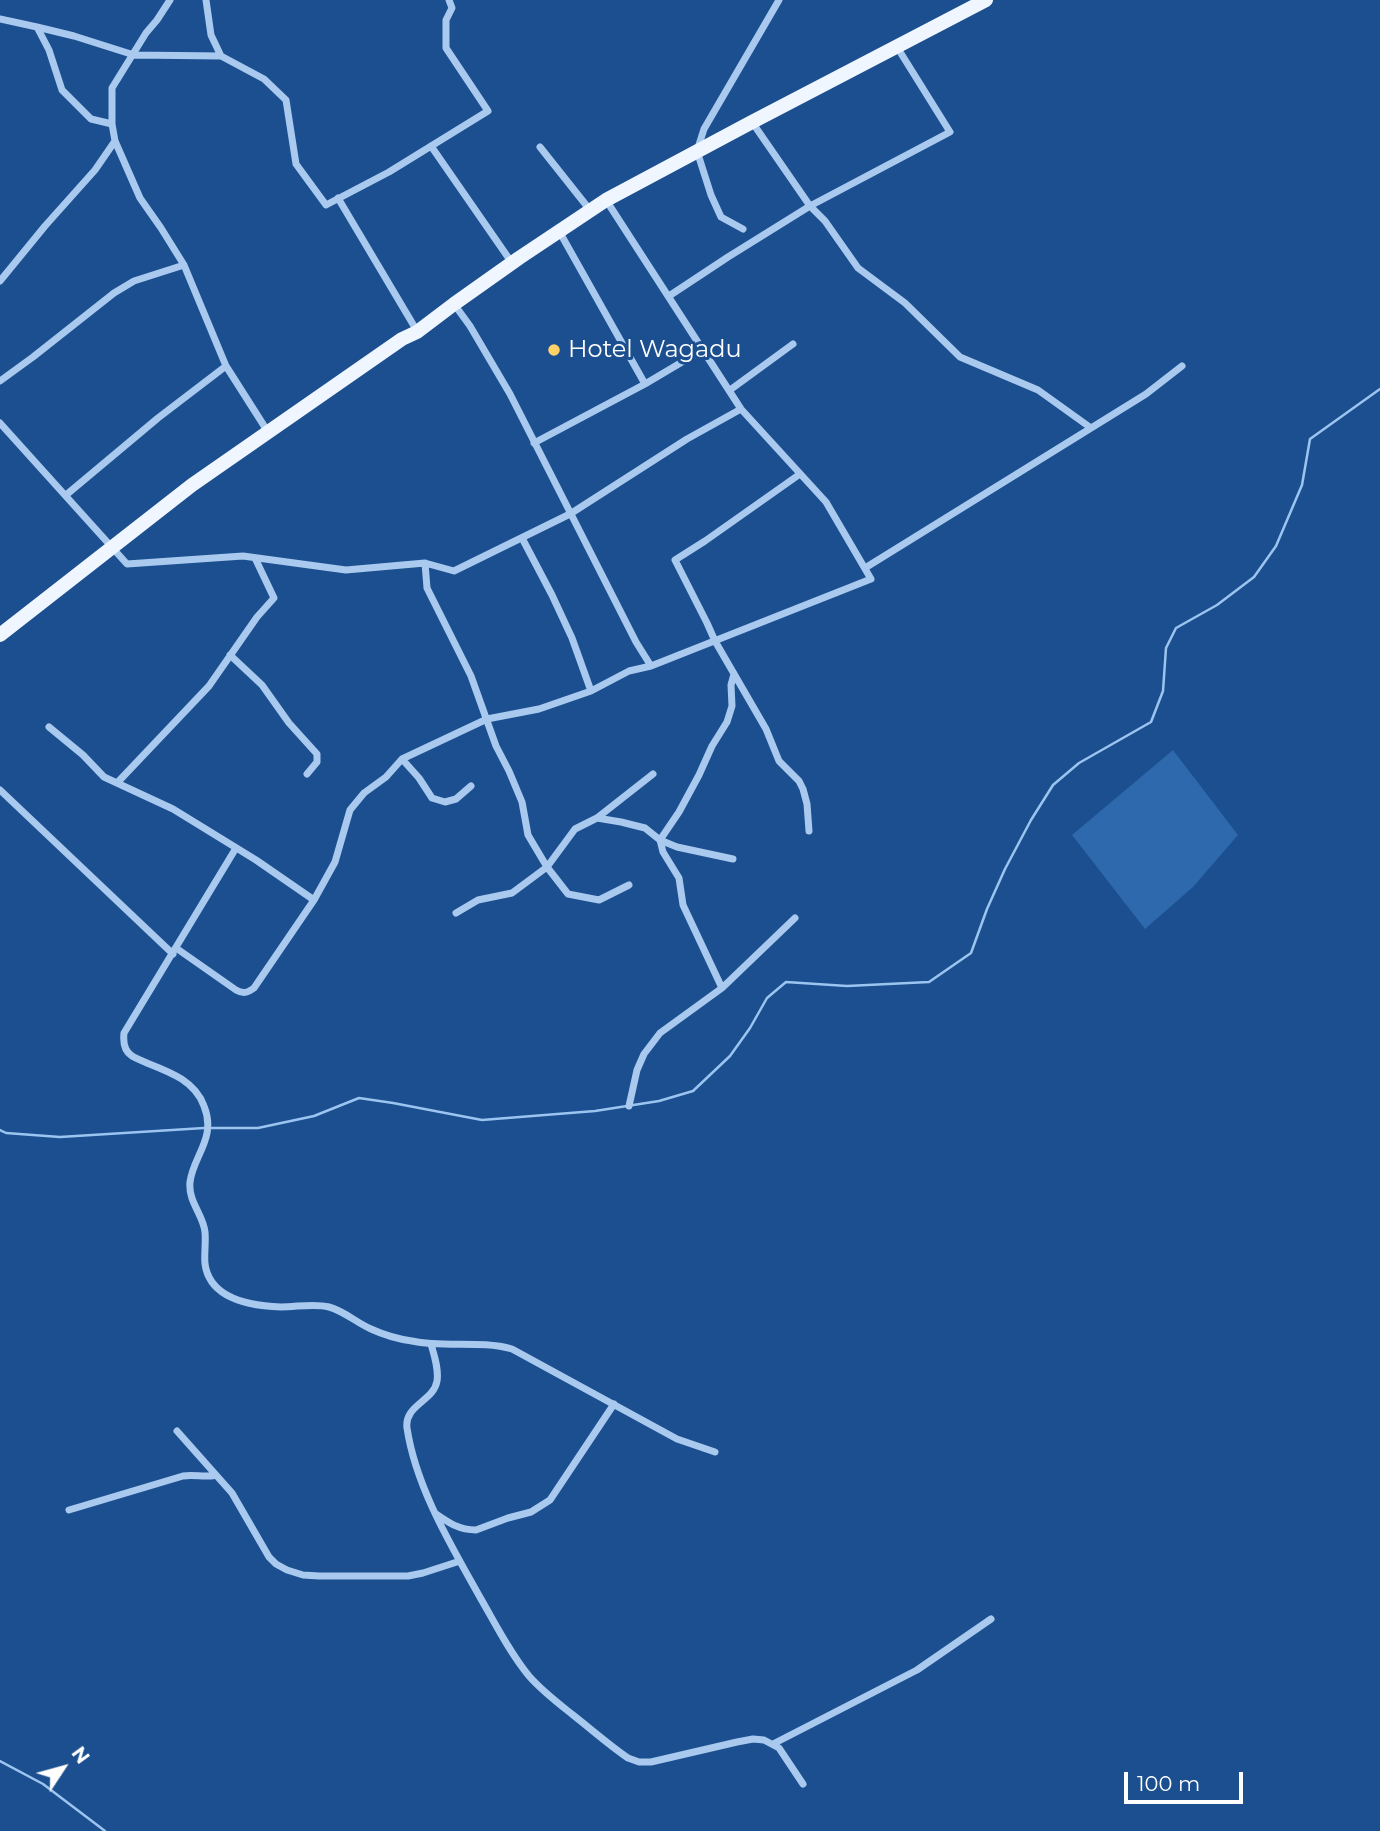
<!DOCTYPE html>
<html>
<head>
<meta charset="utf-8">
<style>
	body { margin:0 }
	#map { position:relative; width:1380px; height:1831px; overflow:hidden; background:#1b4f8f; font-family:Montserrat,sans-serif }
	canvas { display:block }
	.north { position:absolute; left:28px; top:1733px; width:70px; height:70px; -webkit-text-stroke:5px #1b4f8f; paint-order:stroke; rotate:54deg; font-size:19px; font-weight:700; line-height:28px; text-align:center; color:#fff }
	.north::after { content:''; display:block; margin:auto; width:24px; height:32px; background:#fff; clip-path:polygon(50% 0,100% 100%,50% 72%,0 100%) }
	.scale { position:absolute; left:1124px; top:1772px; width:119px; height:32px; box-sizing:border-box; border:4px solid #fff; border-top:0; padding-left:9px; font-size:21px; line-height:24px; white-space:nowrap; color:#fff; -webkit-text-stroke:5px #1b4f8f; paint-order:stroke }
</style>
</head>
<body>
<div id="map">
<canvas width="1380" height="1831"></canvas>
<div class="north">N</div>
<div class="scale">100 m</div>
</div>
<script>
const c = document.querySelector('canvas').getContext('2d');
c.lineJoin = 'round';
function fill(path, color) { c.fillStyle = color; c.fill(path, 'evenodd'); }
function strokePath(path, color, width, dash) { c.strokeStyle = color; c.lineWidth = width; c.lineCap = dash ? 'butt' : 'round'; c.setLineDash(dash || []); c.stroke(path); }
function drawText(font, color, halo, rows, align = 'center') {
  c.font = font + ' Montserrat,sans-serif'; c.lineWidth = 6; c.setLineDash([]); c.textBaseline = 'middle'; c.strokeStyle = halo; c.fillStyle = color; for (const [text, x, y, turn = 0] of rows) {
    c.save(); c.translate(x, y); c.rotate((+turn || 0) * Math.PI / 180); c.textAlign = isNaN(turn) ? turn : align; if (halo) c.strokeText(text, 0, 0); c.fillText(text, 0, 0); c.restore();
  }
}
fill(new Path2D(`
	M 1173,750 L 1238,835 L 1193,887 L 1145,929 L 1072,835 Z`), '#2e69ad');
strokePath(new Path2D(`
	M 0,1130 L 6,1133 L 60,1137 L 204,1128 L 258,1128 L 314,1116 L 359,1098 L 393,1103 L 482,1120 L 595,1111 L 659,1101 L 693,1091 L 730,1056 L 750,1028 L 767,998 L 786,982 L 847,986 L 929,982 L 971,953 L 987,909 L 1005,869 L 1031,820 L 1053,785 L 1079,763 L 1151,722 L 1163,691 L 1166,648 L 1176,628 L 1217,605 L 1254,577 L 1276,546 L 1302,485 L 1310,439 L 1380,389
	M 0,1761 L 43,1784 L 105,1831`), '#9cc4f0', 2.5);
strokePath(new Path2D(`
	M 170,0 L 157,20 L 146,33 L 112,88 L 112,124 L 115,141 L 140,198 L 161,228 L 184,265 L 226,366 L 268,432
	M 206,0 L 211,35 L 221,56
	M 0,19 L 37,27 L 49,50 L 62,90 L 91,119 L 112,124
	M 37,27 L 74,36 L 134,55 L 221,56 L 264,79 L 286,100 L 296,164 L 326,205 L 389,172 L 488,111 L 446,48 L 446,20 L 452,8 L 449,0
	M 752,122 L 810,206 L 825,221 L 858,268 L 905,303 L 960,357 L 1038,390 L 1091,428
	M 431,146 L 512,263
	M 540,147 L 590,210
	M 338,198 L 417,331
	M 743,229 L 721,217 L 711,195 L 697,151 L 704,129 L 779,0
	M 559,231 L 645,384
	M 0,281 L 45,226 L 95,170 L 115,141
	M 669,296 L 728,257 L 810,206 L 950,132 L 897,47
	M 454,304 L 470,326 L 510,394 L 636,642 L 651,666
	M 0,381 L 33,357 L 114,293 L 134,281 L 184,265
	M 730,390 L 793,344
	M 0,423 L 127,564 L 243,556 L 346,570 L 425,563 L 454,571 L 570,514 L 687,439 L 741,409
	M 534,443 L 645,384 L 704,349
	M 800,474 L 705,541 L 675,560 L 707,623 L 715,641 L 766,729 L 779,761 L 799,781 L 803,789 L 807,804 L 809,831
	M 66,495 L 158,418 L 226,366
	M 522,538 L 552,595 L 572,638 L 591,691
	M 425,563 L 427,588 L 471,676 L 496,746 L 509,771 L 522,802 L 528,835 L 547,867 L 568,894 L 599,900 L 629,885
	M 865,568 L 1146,394 L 1182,366
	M 230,655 L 262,685 L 289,723 L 317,754 L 317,762 L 307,774
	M 49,727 L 83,755 L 104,777 L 173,809 L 256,860 L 314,900
	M 402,759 L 419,778 L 432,798 L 445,802 L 456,799 L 471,786
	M 117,783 L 209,686 L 257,617 L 274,598 L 255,558
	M 0,790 L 173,954
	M 597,818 L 621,822 L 645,828 L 660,840 L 677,847 L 733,859
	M 236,848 L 124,1033 C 123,1042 124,1051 132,1056 C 137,1059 143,1061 147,1063 C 170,1072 195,1081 204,1106 C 217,1138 193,1156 190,1182 C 188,1202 203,1214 205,1232 C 206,1243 204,1254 205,1264 C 210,1300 252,1306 281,1307 C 297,1307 314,1303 329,1307 C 344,1311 357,1323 371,1329 C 384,1335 398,1339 412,1341 C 445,1348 480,1340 512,1349 L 677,1439 L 715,1452
	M 456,913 L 478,900 L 512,893 L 547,867 L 575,829 L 597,818 L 653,774
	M 176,948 L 236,990 C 243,994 247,993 254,988 L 314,900 L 335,862 L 350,810 L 364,793 L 386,777 L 402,759 L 487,719 L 539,709 L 591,691 L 629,671 L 651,666 L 871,579 L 826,502 L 741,409 L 606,200
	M 722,988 L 683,905 L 679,878 L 663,852 L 660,840 L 679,812 L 699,775 L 712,746 L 727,722 L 732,706 L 731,685 L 734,674
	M 629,1106 L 637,1070 L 644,1054 L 660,1033 L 722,988 L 795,918
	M 431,1344 C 434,1355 439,1369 437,1381 C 434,1401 404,1405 407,1428 C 416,1488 452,1547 481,1599 C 496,1625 510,1653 529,1676 C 542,1691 558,1703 573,1715 C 591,1729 609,1745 628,1758 L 639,1762 L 651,1762 L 737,1742 L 753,1739 L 764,1740 L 779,1748 L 803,1784
	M 177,1431 L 232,1493 L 269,1557 L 276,1564 L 287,1570 L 303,1575 L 319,1576 L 408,1576 L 423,1573 L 460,1561
	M 69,1510 L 183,1476 C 195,1474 205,1478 216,1475
	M 436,1514 C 449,1523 459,1530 476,1530 L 508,1518 L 531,1512 L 550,1500 L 614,1404
	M 773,1744 L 917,1670 L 991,1619`), '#a9c9ee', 7);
strokePath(new Path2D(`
	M 0,635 L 192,485 L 402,339 L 417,332 L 454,304 L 519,258 L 606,200 L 752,122 L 986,0`), '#f0f6ff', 14);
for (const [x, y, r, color] of [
	[554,350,7,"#ffd166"]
]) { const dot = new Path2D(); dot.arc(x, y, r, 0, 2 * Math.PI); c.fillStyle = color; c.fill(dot); strokePath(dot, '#1b4f8f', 2.5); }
drawText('24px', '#fff', '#1b4f8f', [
	["Hotel Wagadu",568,350]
], 'left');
</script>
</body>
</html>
